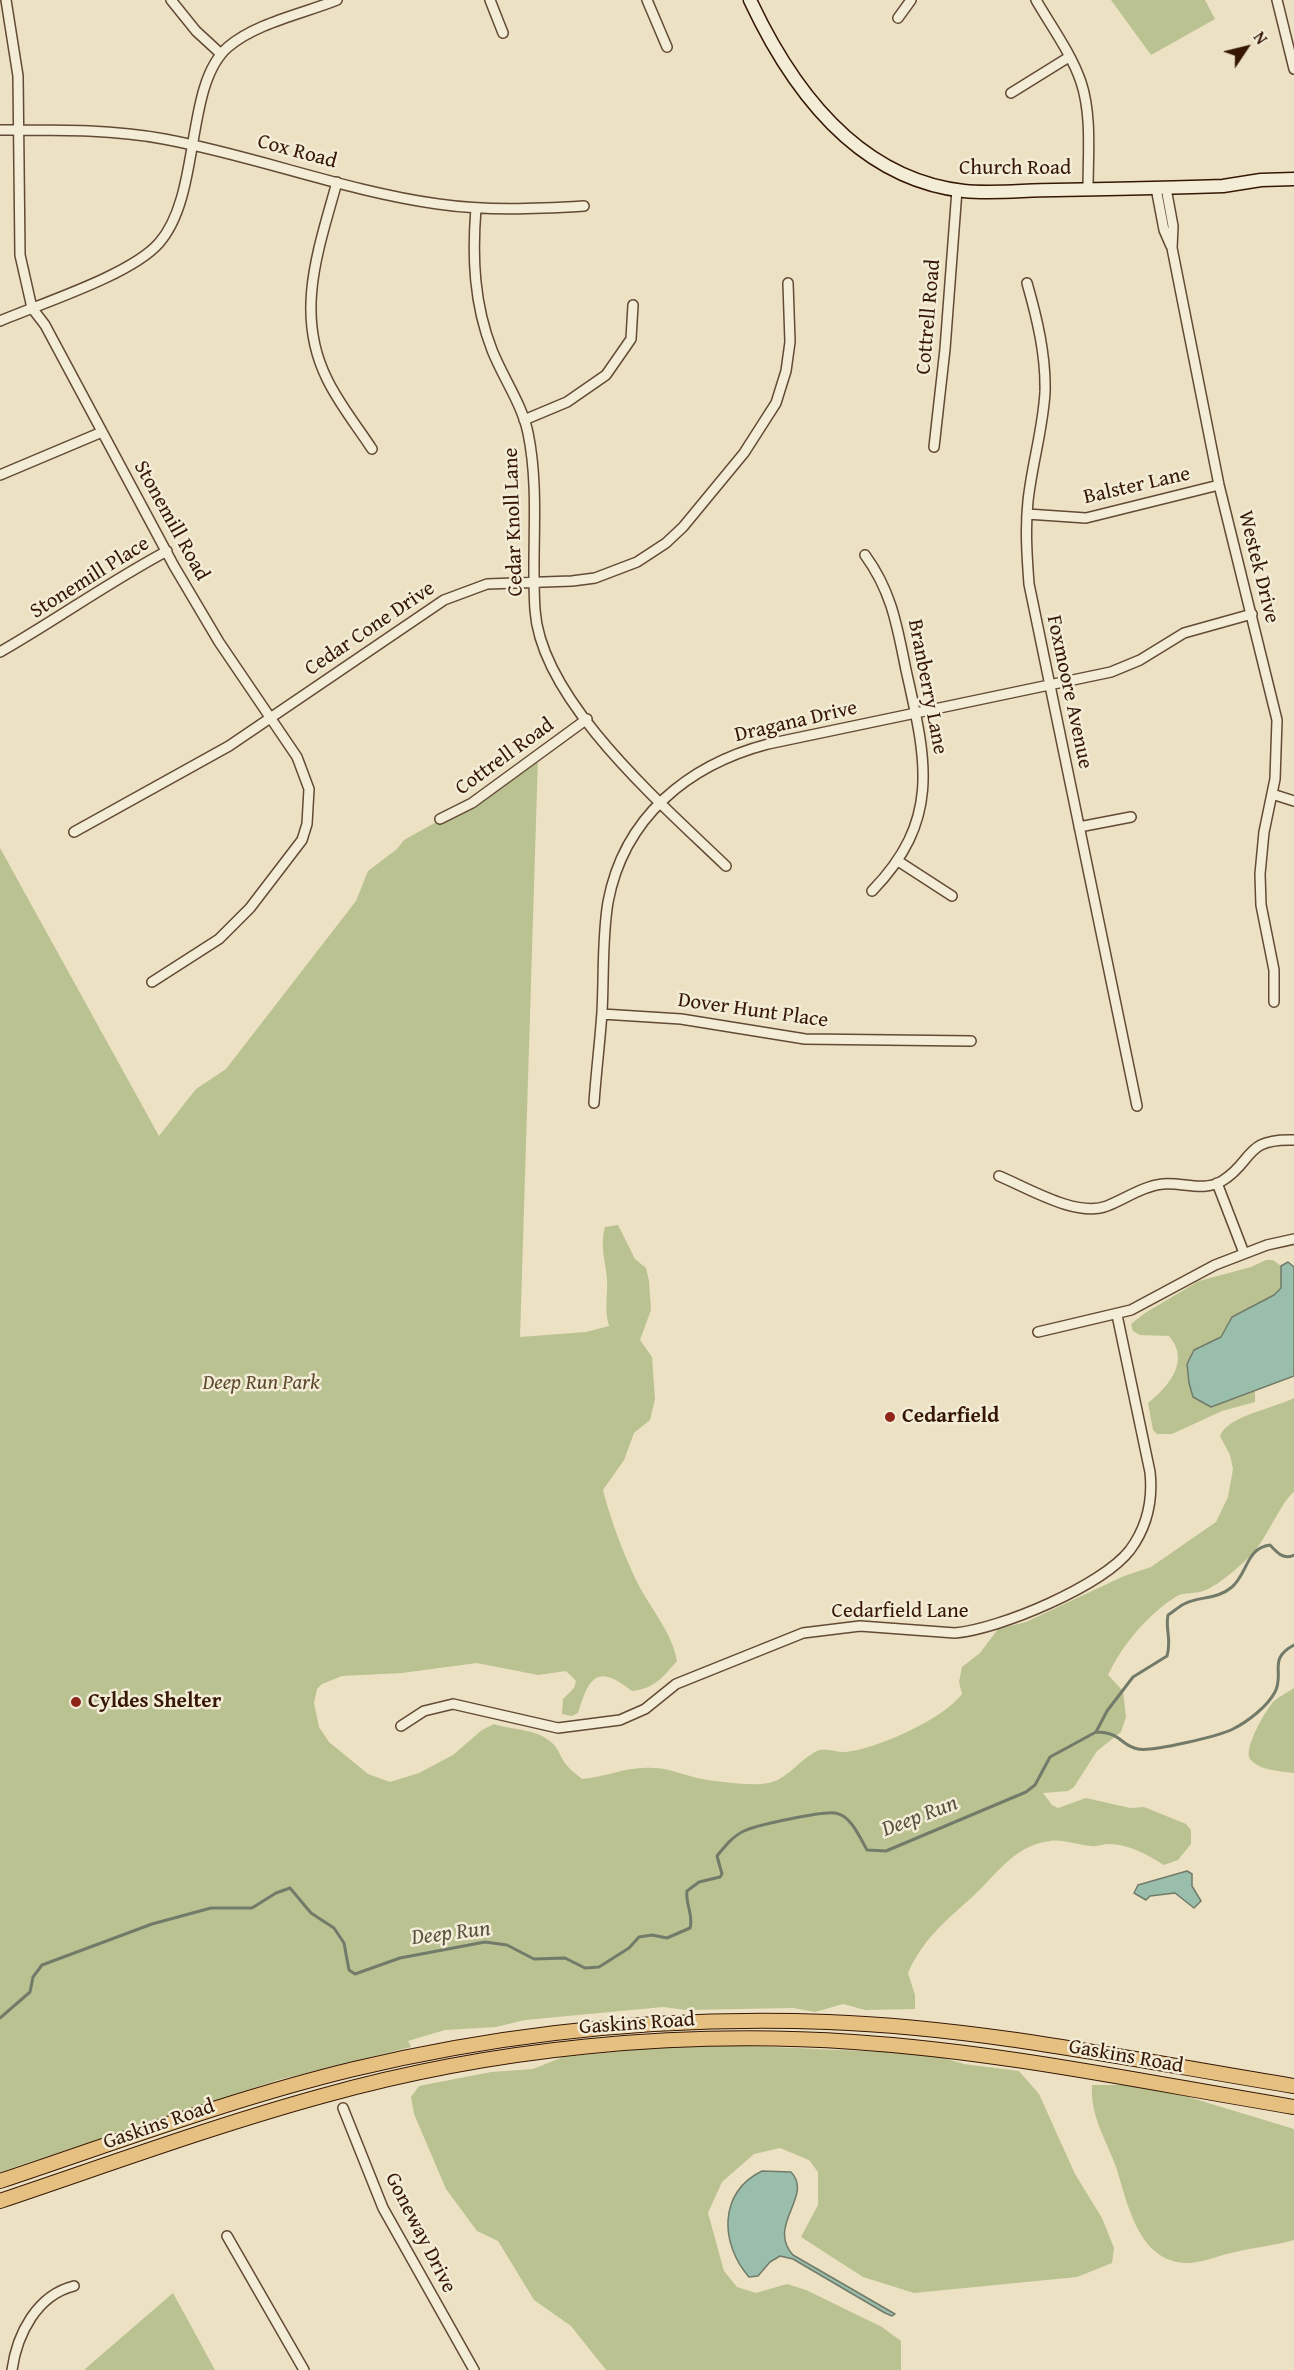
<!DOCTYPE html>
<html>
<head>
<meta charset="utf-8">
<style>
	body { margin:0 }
	#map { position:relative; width:1294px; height:2370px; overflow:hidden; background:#ece1c2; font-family:"Gentium Book Plus",serif }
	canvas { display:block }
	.north { position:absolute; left:1216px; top:18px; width:60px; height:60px; -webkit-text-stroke:4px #f3ecd7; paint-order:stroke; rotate:55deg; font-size:16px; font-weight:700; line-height:24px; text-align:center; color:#351704 }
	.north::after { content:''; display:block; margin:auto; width:21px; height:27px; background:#351704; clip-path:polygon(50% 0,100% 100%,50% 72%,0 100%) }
</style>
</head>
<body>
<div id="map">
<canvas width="1294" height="2370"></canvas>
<div class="north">N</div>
</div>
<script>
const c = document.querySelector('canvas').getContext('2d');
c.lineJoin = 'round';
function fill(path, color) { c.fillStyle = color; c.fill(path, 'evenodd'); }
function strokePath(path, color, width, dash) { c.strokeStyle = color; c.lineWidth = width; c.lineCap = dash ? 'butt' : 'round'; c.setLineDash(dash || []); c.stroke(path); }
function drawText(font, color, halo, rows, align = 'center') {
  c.font = font + ' "Gentium Book Plus",serif'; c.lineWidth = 5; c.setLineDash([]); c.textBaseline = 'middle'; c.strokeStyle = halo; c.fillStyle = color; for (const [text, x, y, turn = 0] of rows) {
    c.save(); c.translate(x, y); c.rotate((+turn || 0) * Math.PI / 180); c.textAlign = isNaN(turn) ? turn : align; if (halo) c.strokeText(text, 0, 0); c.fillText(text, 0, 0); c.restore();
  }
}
fill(new Path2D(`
	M 1111,0 L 1205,0 L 1215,19 L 1151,55 Z
	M 538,757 L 520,1337 L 586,1332 L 609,1326 C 604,1309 608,1295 607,1278 C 605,1260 600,1245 605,1227 L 618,1225 L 635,1259 L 646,1268 L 649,1281 L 651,1310 L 640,1340 L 652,1357 L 655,1399 L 650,1420 L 634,1433 L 624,1460 L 603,1490 C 611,1521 623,1553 637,1582 C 650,1608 672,1632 677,1661 C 663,1677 654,1689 632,1691 C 597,1663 589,1677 578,1713 L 572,1716 L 562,1714 L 563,1699 L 574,1688 L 576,1681 L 566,1671 L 538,1675 L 477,1663 L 402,1673 L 342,1676 L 322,1684 L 317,1689 L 314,1703 L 319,1727 L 329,1742 L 368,1774 L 390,1782 L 419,1773 L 453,1755 L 482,1730 L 494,1724 C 514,1731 540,1728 555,1746 C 559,1751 561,1758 565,1763 C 569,1769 576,1774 582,1779 C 606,1777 628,1766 653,1768 C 670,1768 686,1776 702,1779 C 720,1782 743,1785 761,1784 C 786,1783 795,1763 815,1752 C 826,1746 835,1753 846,1752 C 878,1748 942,1720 962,1694 L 959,1682 L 962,1667 L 980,1653 L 998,1629 L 1026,1622 L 1124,1576 L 1151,1567 L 1216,1522 L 1228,1497 L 1233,1469 L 1230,1455 L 1220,1436 C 1227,1416 1275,1408 1294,1398 L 1294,1492 C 1282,1501 1267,1537 1254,1552 C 1244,1563 1217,1587 1203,1591 C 1195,1594 1184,1592 1177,1596 C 1147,1615 1123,1644 1108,1675 L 1123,1691 L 1126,1717 L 1121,1732 L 1097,1751 L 1074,1787 L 1068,1791 L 1043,1793 L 1052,1805 L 1058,1808 L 1086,1798 L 1130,1808 L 1144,1807 L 1186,1824 L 1191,1830 L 1191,1844 L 1178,1860 L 1164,1865 C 1148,1855 1129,1844 1109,1844 C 1103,1844 1097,1847 1091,1846 C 1078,1845 1062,1839 1050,1841 C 1012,1846 995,1877 970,1899 C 944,1922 922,1941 908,1973 L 915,1995 L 915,2009 L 865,2010 L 843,2004 L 815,2012 L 793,2008 L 686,2010 L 663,2007 L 525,2020 L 496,2027 L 445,2030 L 408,2041 L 411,2047 L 278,2080 L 0,2172 L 0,848 L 159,1136 L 196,1089 L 226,1069 L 356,901 L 368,871 L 397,849 L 404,840 L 508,782 Z
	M 1266,1260 L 1273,1260 L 1281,1266 L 1281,1288 L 1275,1295 L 1232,1317 L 1221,1337 L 1194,1350 L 1189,1383 L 1193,1396 L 1211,1407 L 1255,1391 L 1255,1402 L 1222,1411 L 1172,1434 L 1157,1434 L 1153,1430 L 1148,1403 C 1168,1387 1191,1361 1169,1336 L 1140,1335 L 1133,1331 L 1131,1324 L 1145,1313 L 1199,1281 L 1251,1267 Z
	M 1294,1688 L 1294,1773 C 1280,1771 1260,1771 1250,1759 C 1243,1749 1266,1709 1274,1701 C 1280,1696 1288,1692 1294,1688 Z
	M 727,2045 L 930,2054 L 964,2064 L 1019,2071 L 1039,2094 L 1075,2174 L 1102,2218 L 1114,2248 L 1112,2263 L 1077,2277 L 914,2293 L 863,2277 L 801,2237 L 818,2205 L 818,2172 L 809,2160 L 780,2148 L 754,2154 L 722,2182 L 708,2213 L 724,2271 L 737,2287 L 756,2293 L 787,2284 L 806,2290 L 882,2327 L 901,2341 L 901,2370 L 606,2370 L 571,2326 L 534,2300 L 498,2241 L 477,2231 L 446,2189 L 414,2114 L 411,2097 L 419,2086 L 491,2072 L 533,2069 L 563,2057 L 643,2049 Z
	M 1092,2085 L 1149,2085 L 1294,2129 L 1294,2240 C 1278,2245 1250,2248 1231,2253 C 1218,2256 1201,2263 1187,2263 C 1138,2262 1128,2204 1116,2167 C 1106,2139 1090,2116 1092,2085 Z
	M 173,2293 L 215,2370 L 85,2370 L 85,2369 Z`), '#bac291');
const water = new Path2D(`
	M 1288,1262 L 1294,1267 L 1294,1376 L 1211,1407 L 1193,1397 L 1189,1383 L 1187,1364 L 1194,1350 L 1221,1337 L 1232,1317 L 1274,1295 L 1281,1288 L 1281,1266 Z
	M 1187,1871 L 1192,1874 L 1192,1886 L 1201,1901 L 1194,1908 L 1175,1893 L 1150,1896 L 1146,1900 L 1134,1893 L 1138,1885 Z
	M 762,2171 L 791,2172 C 814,2196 766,2225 793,2255 L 895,2314 L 892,2316 L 885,2313 L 793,2259 L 780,2256 L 770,2262 L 758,2276 L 749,2277 C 720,2244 718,2192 762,2171 Z`);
fill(water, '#9abeac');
strokePath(water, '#727b69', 1.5);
strokePath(new Path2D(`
	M 1096,1732 C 1121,1732 1121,1746 1138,1749 C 1152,1752 1219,1736 1233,1729 C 1247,1722 1267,1707 1275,1692 C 1285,1673 1267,1659 1294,1645
	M 0,2018 L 30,1992 L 33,1977 L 42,1965 L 152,1924 L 211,1908 L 252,1908 L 276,1893 L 290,1888 L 311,1913 L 334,1928 L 344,1943 L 349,1970 L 355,1974 L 400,1958 L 485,1942 L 507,1945 L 534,1959 L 565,1958 L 585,1968 L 599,1967 L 629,1948 L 639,1937 L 652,1935 L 667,1938 L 690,1928 C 694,1915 685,1904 687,1891 L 699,1882 L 720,1877 L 722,1874 L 717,1856 C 725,1846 733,1836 744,1831 C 756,1825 823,1811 835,1813 C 851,1815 860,1838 867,1850 L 886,1851 L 1026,1792 L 1035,1785 L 1050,1757 L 1096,1732 L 1107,1711 L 1133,1677 L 1167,1656 C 1172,1639 1165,1630 1168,1615 C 1173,1612 1178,1607 1184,1604 C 1199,1596 1217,1600 1232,1587 C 1248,1573 1246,1548 1270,1545 C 1278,1553 1283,1560 1294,1555`), '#727b69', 3);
const minor = new Path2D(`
	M 6,0 L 18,76 L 20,255 L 32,308 L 45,325 L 174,566 L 219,642 L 297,757 L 309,789 L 307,824 L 302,840 L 250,908 L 219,939 L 152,982
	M 171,0 L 196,31 L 221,54
	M 490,0 L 503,33
	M 647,0 L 667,47
	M 1036,0 C 1051,26 1071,53 1081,82 C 1092,115 1088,155 1088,189
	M 1277,0 L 1294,69
	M 898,18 L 911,0
	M 1011,93 L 1069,57
	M 0,130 C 54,130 110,129 164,139 C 256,156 345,191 438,204 C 486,211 535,209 584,206
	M 337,182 C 319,248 294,313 327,379 C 339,404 357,426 372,449
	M 1156,188 L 1164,230 L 1171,246
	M 1166,188 L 1173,226 L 1172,248 L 1219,485 L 1277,720 L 1275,779 L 1264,832 L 1260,874 L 1261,905 L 1274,970 L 1274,1002
	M 476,208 C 472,257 474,304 492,350 C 503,378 522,404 528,433 C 540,491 531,551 535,610 C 541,701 663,805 726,866
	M 1027,283 C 1037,318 1046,355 1045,392 C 1043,429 1032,464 1028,501 C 1025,529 1027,557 1029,584 L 1137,1106
	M 0,321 C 42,303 131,275 159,243 C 202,194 184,85 228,47 C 256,23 302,14 337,0
	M 524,420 L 567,402 L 606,375 L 631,339 L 633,305
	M 934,447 L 945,349 L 957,190
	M 0,475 L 102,432
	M 1027,514 L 1086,518 L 1219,485
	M 865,555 C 892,592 897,626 906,670 C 926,759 942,819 872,891
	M 0,652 C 56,620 109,582 167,551
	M 1272,794 L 1294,801
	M 440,819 L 472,803 L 587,719
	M 1079,827 L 1131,817
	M 74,832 L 229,746 L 444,600 L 487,584 L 572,581 L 595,578 L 637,562 L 666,543 L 683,527 L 744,453 L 776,403 L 786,371 L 790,342 L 788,283
	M 898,861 L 952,896
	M 602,1014 L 681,1019 L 805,1039 L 971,1041
	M 594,1103 C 596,1073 600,1042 602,1012 C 604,975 602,938 608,902 C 624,817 688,765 768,744 L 1111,672 L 1140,660 L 1184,633 L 1252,614
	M 999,1176 C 1028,1188 1077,1218 1107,1206 C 1125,1199 1143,1186 1163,1184 C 1182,1182 1204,1192 1222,1181 C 1254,1162 1243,1138 1294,1140
	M 1217,1183 L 1244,1253
	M 1038,1332 L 1131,1310 L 1215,1265 L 1267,1245 L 1294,1239
	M 401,1726 L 424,1711 L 453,1704 L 558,1728 L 620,1720 L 645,1709 L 676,1684 L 803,1633 L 860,1626 L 955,1633 C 1000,1629 1102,1586 1130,1550 C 1147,1527 1153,1500 1150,1472 L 1117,1315
	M 343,2108 L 383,2208 L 474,2370
	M 227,2236 L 304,2370
	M 12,2370 C 17,2334 37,2295 74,2286`);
const secondary = new Path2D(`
	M 750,0 C 792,90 858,179 964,191 C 993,194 1025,190 1055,190 C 1111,189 1167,188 1223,186 L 1261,180 L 1294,179`);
const primary = new Path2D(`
	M 0,2181 C 117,2142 234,2098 354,2069 C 509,2032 668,2016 828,2022 C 985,2028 1139,2061 1294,2086
	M 0,2201 C 107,2165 213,2126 322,2096 C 493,2048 678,2030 854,2042 C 1003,2052 1148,2083 1294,2107`);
strokePath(minor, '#634a34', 12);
strokePath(secondary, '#351704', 15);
strokePath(primary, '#351704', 16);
strokePath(minor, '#f3ecd7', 9);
strokePath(secondary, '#f3ecd7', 12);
strokePath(primary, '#e6c081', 14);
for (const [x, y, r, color] of [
	[890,1417,6,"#8f2418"],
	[76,1702,6,"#8f2418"]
]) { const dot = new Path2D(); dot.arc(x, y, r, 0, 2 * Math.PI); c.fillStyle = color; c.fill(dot); strokePath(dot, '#f3ecd7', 2); }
drawText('21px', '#351704', '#f3ecd7', [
	["Cox Road",297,152,15],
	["Church Road",1015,169],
	["Cottrell Road",929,317,-85],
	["Balster Lane",1137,486,-13],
	["Stonemill Road",171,521,61],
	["Cedar Knoll Lane",514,522,-92],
	["Westek Drive",1258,567,76],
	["Stonemill Place",90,578,-32],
	["Cedar Cone Drive",370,629,-34],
	["Branberry Lane",927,687,79],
	["Foxmoore Avenue",1069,692,78],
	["Dragana Drive",796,722,-13],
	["Cottrell Road",505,757,-36],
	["Dover Hunt Place",753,1011,8],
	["Cedarfield Lane",900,1612],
	["Gaskins Road",637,2024,-4],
	["Gaskins Road",1126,2057,10],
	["Gaskins Road",159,2125,-19],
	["Goneway Drive",420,2233,63]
]);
drawText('italic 21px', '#5d4a2e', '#f3ecd7', [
	["Deep Run Park",261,1384]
]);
drawText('bold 21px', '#351704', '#f3ecd7', [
	["Cedarfield",902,1417],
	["Cyldes Shelter",88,1702]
], 'left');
drawText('italic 22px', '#58513f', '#f3ecd7', [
	["Deep Run",920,1817,-21],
	["Deep Run",451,1934,-7]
]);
</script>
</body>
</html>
